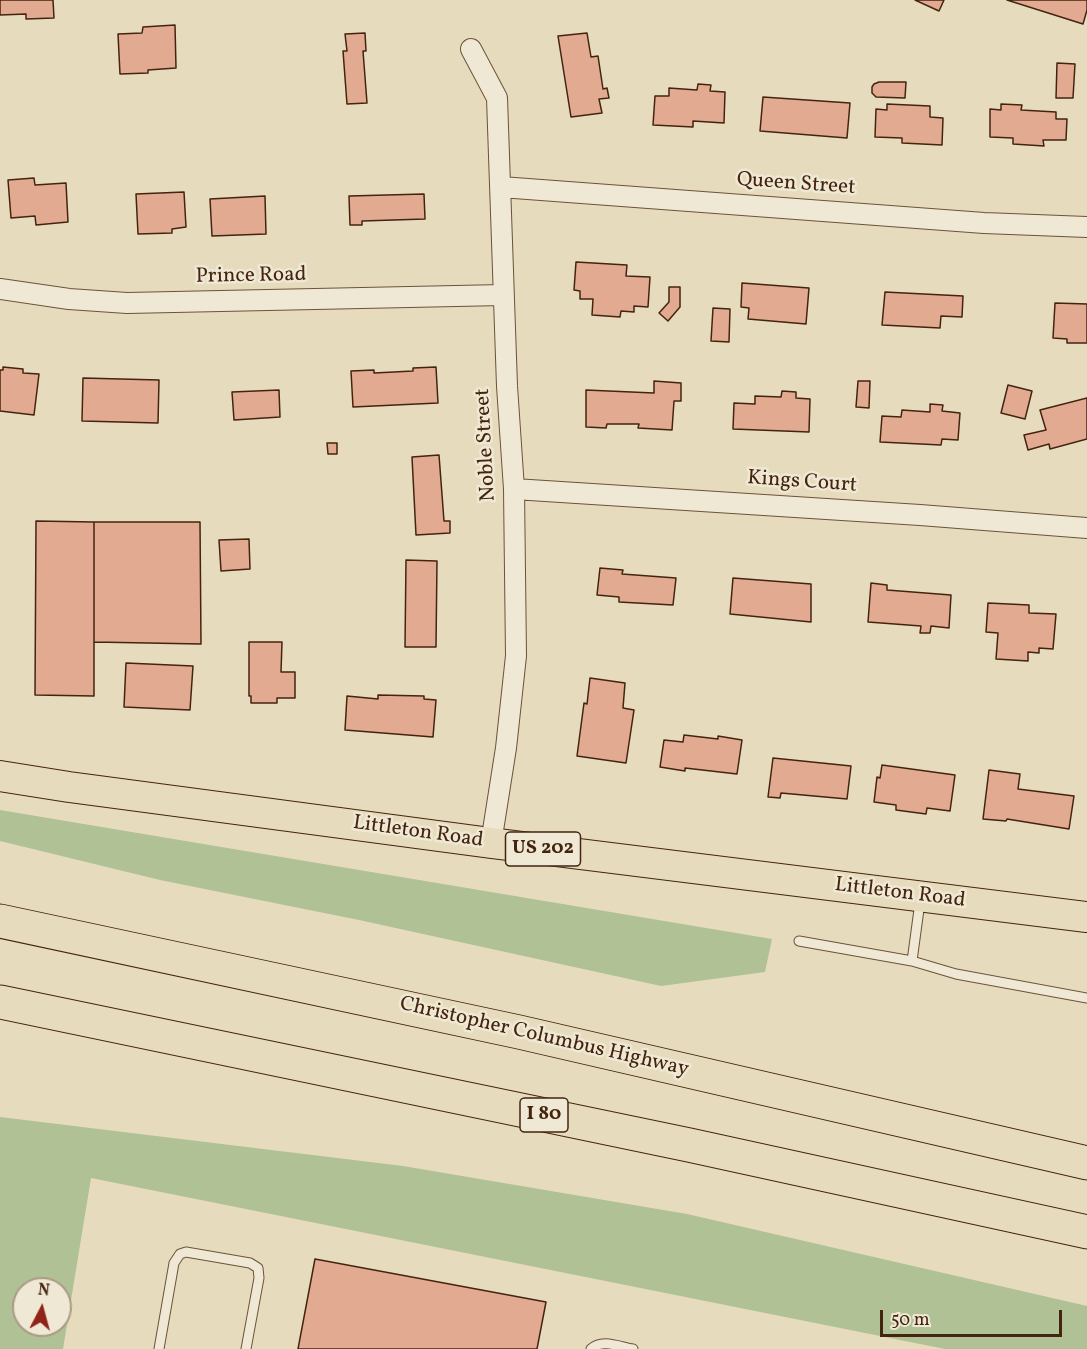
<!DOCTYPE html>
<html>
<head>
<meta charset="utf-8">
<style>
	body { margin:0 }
	#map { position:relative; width:1087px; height:1349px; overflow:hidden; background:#e7dbbd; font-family:Vollkorn,serif }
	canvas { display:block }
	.north { position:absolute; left:12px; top:1277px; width:60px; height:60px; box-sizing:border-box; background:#efe8d4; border:2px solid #ab9a85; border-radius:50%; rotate:6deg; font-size:16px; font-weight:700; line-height:24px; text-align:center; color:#44240f }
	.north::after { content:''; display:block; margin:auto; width:21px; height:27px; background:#8f2418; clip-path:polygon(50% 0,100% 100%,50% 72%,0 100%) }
	.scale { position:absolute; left:880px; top:1310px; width:182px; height:27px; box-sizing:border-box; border:3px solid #44240f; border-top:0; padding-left:8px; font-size:18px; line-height:21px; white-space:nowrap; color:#44240f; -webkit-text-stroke:4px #efe8d4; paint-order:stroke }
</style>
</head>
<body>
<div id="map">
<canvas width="1087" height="1349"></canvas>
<div class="north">N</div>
<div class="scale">50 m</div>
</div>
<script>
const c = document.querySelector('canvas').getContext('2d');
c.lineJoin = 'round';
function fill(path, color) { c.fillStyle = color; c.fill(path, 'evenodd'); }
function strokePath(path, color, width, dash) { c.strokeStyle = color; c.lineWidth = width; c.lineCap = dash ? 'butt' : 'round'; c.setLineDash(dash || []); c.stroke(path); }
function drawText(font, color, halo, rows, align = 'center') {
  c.font = font + ' Vollkorn,serif'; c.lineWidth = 5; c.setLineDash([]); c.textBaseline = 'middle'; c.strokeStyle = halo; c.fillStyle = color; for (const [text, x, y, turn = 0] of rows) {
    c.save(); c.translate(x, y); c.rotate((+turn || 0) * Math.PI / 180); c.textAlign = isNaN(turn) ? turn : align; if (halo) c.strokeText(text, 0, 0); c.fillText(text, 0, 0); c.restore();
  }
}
fill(new Path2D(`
	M 0,810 L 772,939 L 765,972 L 661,986 L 359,920 L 160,880 L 0,841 Z
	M 0,1117 L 403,1166 L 687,1214 L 1087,1306 L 1087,1349 L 945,1349 L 91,1178 L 63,1349 L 0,1349 ZM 24,1289 L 60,1289 L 60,1325 L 24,1325 Z`), '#b0c195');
const building = new Path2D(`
	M 0,0 L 53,0 L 54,18 L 26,19 L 26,14 L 0,15 Z
	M 915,0 L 944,0 L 939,11 Z
	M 1007,0 L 1087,0 L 1087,10 L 1083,24 Z
	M 175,25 L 176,68 L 148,70 L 148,73 L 120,74 L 118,34 L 142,33 L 143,27 Z
	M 365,33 L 366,51 L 363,51 L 367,103 L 347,104 L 343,51 L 347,51 L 345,34 Z
	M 587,33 L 591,57 L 598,56 L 603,89 L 607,88 L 609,98 L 599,99 L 602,113 L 571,117 L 558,36 Z
	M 1057,63 L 1075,64 L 1073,98 L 1056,98 Z
	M 879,82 L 906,82 L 905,98 L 876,97 L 872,93 L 872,87 L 874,84 Z
	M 698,84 L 711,85 L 710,91 L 725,92 L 724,123 L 693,121 L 693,127 L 653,125 L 655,96 L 669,96 L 669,88 L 697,90 Z
	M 763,97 L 850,103 L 847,138 L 760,131 Z
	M 887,104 L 930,106 L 930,117 L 943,118 L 942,145 L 902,143 L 902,138 L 875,137 L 876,109 L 887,110 Z
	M 1001,104 L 1022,105 L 1021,110 L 1056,112 L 1056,119 L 1067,119 L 1066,140 L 1043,140 L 1044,146 L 1013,144 L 1013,138 L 990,137 L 990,109 L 1001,110 Z
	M 34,178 L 35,185 L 66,183 L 68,222 L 36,225 L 35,216 L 11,218 L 8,180 Z
	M 184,192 L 186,227 L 172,229 L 172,233 L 138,234 L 136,194 Z
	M 424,194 L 425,219 L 362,221 L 362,225 L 350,225 L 349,196 Z
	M 265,196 L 266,234 L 212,236 L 210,199 Z
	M 576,262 L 627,265 L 626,276 L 650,277 L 648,307 L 634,306 L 634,312 L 621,311 L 620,317 L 592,315 L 593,299 L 580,299 L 580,291 L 574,290 Z
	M 742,283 L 809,288 L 806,324 L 748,319 L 749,308 L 741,307 Z
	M 669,287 L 680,287 L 680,307 L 668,321 L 659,313 L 669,302 Z
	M 885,292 L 963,296 L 962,317 L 941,316 L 940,328 L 882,325 Z
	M 1055,303 L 1087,304 L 1087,343 L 1067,343 L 1067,339 L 1053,338 Z
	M 713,308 L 730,309 L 729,342 L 711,341 Z
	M 3,367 L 23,369 L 23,373 L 39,374 L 34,415 L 0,411 L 0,370 L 3,370 Z
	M 436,367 L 438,403 L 353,407 L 351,371 L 374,370 L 374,373 L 413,371 L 413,368 Z
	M 83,378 L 159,380 L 158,423 L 82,421 Z
	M 654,381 L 681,383 L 681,401 L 674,401 L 672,430 L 638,428 L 639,424 L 607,424 L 606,428 L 586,427 L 586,390 L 654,393 Z
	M 858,381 L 870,381 L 869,408 L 856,407 Z
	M 1008,385 L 1032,391 L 1025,419 L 1001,413 Z
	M 279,390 L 280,417 L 234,420 L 232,392 Z
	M 782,391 L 796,392 L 796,398 L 810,399 L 809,432 L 733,429 L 734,403 L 755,404 L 755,396 L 781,397 Z
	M 1087,398 L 1087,439 L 1050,449 L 1049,444 L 1028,450 L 1024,435 L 1046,430 L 1040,410 Z
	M 930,404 L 943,405 L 942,411 L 960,413 L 958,440 L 942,439 L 941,445 L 880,442 L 882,416 L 901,417 L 902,410 L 930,412 Z
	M 327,443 L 337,443 L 337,454 L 328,454 Z
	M 439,455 L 444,521 L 450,521 L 450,533 L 416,535 L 412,457 Z
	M 36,521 L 94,522 L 94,696 L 35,695 Z
	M 94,522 L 200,522 L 201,644 L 94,642 Z
	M 249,539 L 250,569 L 221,571 L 219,540 Z
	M 406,560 L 437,561 L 436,647 L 405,647 Z
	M 600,568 L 623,570 L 622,574 L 676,578 L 673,605 L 619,602 L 619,597 L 597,595 Z
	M 733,578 L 811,584 L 811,622 L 730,614 Z
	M 871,583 L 887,585 L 887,590 L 951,595 L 949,628 L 931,626 L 930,633 L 920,633 L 921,626 L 868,622 Z
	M 988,603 L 1029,605 L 1029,613 L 1056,614 L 1053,649 L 1039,648 L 1039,653 L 1028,652 L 1028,661 L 996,659 L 998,633 L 986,632 Z
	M 249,642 L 282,642 L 281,672 L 295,672 L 295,698 L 277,698 L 277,703 L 251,703 L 251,696 L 249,696 Z
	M 126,663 L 193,666 L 190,710 L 124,707 Z
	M 590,678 L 625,683 L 623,708 L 634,710 L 626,763 L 577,756 L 584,703 L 587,704 Z
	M 378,695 L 424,696 L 424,699 L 436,700 L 433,737 L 345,730 L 347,696 L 378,699 Z
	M 684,735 L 718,739 L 718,736 L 742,740 L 737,774 L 685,768 L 685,771 L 660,767 L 664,740 L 683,742 Z
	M 773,758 L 851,766 L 847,799 L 781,793 L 780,798 L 768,797 Z
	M 882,765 L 955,775 L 950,811 L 927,808 L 926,814 L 896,810 L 896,805 L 874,802 L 877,777 L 880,778 Z
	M 989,770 L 1020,774 L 1018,789 L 1074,796 L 1069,829 L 1007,819 L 1006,821 L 983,819 Z
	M 315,1259 L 546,1302 L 537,1349 L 298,1349 Z`);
fill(building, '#e1aa91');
strokePath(building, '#44240f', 1.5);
const service = new Path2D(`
	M 799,941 L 912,961 L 956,974 L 1087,998
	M 912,961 L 920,902
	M 159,1349 L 174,1263 L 180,1254 L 186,1252 L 250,1263 L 258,1268 L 259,1278 L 246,1349
	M 591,1349 C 602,1338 620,1347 633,1349`);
const minor = new Path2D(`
	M 471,49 L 497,98 L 507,386 L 514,489 L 516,656 L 506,748 L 491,843
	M 501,187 L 984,223 L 1087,227
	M 0,289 L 69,299 L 127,303 L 503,295
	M 514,489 L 920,515 L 1087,528`);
const primary = new Path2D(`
	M 0,776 L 69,787 L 491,843 L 1087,917`);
const motorway = new Path2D(`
	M 0,921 L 519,1032 L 1087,1163
	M 0,1002 L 689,1145 L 1087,1232`);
strokePath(service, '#6d523a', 11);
strokePath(minor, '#6d523a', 22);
strokePath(primary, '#44240f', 32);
strokePath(motorway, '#44240f', 35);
strokePath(service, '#efe8d4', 9);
strokePath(minor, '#efe8d4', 20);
strokePath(primary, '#e7dbbd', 30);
strokePath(motorway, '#e7dbbd', 33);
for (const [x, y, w] of [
	[543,849,75],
	[544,1115,48]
]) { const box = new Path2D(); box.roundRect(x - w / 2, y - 17, w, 34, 4.5); c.fillStyle = '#efe8d4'; c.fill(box); strokePath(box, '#44240f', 1.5); }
drawText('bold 20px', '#44240f', null, [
	["US 202",543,849],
	["I 80",544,1115]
]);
drawText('21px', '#44240f', '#efe8d4', [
	["Queen Street",796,185,4],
	["Prince Road",251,277,-1],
	["Noble Street",487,445,-93],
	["Kings Court",802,483,4],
	["Littleton Road",418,833,8],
	["Littleton Road",900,894,7],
	["Christopher Columbus Highway",544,1038,13]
]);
</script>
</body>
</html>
